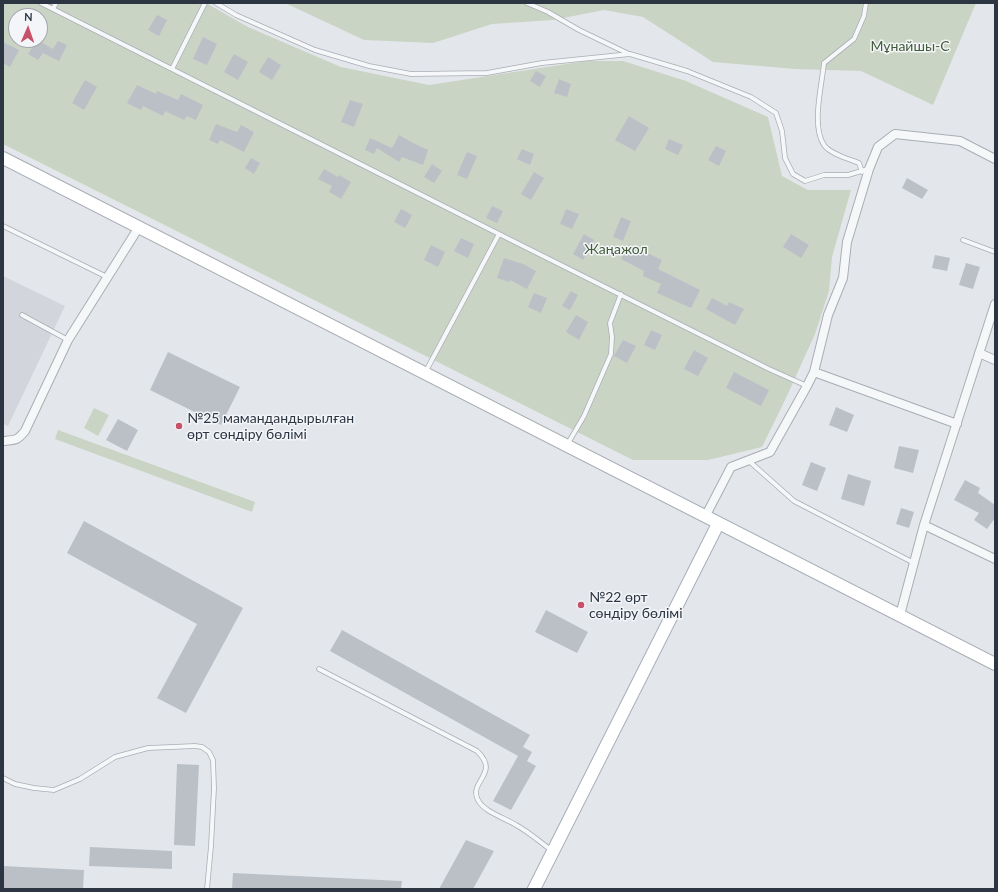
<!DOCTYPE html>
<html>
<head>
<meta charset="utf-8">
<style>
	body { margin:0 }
	#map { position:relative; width:998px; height:892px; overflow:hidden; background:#e3e7eb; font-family:Lato,sans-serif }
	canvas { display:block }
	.frame { position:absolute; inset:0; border:4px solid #2c3542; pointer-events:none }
	.north { position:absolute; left:8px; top:8px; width:40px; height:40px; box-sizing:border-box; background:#f3f5f8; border:1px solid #a3a8af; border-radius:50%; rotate:2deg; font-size:11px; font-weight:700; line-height:16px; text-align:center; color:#2c3542 }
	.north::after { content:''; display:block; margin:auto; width:14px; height:18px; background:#c75169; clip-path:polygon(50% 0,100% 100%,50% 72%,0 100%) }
</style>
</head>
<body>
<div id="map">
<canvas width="998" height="892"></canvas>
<div class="frame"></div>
<div class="north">N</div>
</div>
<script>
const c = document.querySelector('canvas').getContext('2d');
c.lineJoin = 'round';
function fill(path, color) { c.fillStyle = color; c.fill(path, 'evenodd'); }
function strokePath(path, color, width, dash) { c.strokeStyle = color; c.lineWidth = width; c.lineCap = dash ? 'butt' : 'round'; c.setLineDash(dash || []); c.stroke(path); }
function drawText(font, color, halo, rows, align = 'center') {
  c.font = font + ' Lato,sans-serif'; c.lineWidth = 3; c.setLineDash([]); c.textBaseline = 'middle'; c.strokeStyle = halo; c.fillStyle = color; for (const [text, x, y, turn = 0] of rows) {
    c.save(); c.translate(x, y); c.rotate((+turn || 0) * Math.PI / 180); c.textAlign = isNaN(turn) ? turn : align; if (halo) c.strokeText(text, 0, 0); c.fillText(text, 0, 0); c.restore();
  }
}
fill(new Path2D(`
	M 3,276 L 65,306 L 8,426 L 3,424 Z`), '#d2d6dc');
fill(new Path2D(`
	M 3,3 L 206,3 L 248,27 L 341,67 L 429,85 L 586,61 L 623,61 L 686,81 L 768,117 L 782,176 L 808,190 L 851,190 L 832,257 L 829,291 L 815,334 L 786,398 L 762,447 L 708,460 L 633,460 L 3,144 ZM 16,16 L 40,16 L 40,40 L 16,40 Z
	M 285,3 L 976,3 L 933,105 L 861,71 L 795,69 L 713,62 L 643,17 L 604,10 L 553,20 L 492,24 L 433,43 L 364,40 Z
	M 94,408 L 109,415 L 98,436 L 84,428 Z
	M 58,430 L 255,502 L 252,512 L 55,439 Z`), '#cad4c5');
fill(new Path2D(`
	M 157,15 L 167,20 L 159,36 L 148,30 Z
	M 203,37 L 217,44 L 207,65 L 193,59 Z
	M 37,40 L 53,49 L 58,41 L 67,45 L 59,61 L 43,53 L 38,60 L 28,54 Z
	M 3,42 L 19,50 L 10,67 L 3,63 Z
	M 234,54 L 248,62 L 238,80 L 224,72 Z
	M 268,57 L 281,65 L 272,80 L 259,72 Z
	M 536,71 L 546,76 L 540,87 L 530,81 Z
	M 559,79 L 571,84 L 567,97 L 554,93 Z
	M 85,80 L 97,87 L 84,110 L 72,103 Z
	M 137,85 L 156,94 L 157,91 L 178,100 L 181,94 L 203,105 L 196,120 L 187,116 L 184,120 L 165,111 L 163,116 L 143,106 L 141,110 L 127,103 Z
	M 350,100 L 363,104 L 354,127 L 341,122 Z
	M 629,116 L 649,128 L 635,151 L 615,140 Z
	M 216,124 L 237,132 L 241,125 L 254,132 L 244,152 L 220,140 L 218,144 L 209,140 Z
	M 399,135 L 415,144 L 428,150 L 423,165 L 402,157 L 399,162 L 377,148 L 374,154 L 365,150 L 370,138 L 392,148 Z
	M 669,139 L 683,145 L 678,155 L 665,149 Z
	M 716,146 L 726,151 L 719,166 L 708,160 Z
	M 522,149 L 534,154 L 530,165 L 517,159 Z
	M 467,152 L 477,156 L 467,179 L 457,175 Z
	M 251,158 L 260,163 L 254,174 L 245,168 Z
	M 432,164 L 442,171 L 434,183 L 424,177 Z
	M 324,169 L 338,177 L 339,175 L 351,182 L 341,199 L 329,192 L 332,186 L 318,179 Z
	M 534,172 L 544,178 L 531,200 L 521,194 Z
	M 907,178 L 928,190 L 922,199 L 902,188 Z
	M 492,206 L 503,211 L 497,223 L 486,218 Z
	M 401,209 L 412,215 L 405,228 L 394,222 Z
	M 566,209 L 579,214 L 572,229 L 560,224 Z
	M 621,217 L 631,221 L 623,241 L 613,237 Z
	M 584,234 L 594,240 L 583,260 L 573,254 Z
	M 791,234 L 809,245 L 801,258 L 783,247 Z
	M 461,238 L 474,244 L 468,258 L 454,251 Z
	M 629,244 L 662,260 L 658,269 L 700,290 L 691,308 L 657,293 L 661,284 L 643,276 L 644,271 L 621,259 Z
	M 431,245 L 445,252 L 438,267 L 424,260 Z
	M 935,255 L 950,258 L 947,271 L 932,268 Z
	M 504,258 L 523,264 L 536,271 L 527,289 L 510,280 L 509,282 L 497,278 Z
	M 966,263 L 980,267 L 973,289 L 959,285 Z
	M 571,291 L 578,295 L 570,310 L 562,306 Z
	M 534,293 L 547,298 L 541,313 L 528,307 Z
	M 712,298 L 727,306 L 729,302 L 744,309 L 735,325 L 706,309 Z
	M 576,315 L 588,322 L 579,340 L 566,332 Z
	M 651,330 L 662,335 L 655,350 L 644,345 Z
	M 623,340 L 636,346 L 627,363 L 614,356 Z
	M 694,350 L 708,358 L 698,376 L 684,369 Z
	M 168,352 L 240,387 L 221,425 L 150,390 Z
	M 734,372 L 769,390 L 761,406 L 726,388 Z
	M 836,407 L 854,415 L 847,432 L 829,425 Z
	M 118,419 L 138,430 L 127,451 L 106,440 Z
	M 899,446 L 919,450 L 913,473 L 894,468 Z
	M 811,462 L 826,468 L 817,491 L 802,485 Z
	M 848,474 L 871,481 L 864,506 L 841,499 Z
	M 965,480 L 980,488 L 978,493 L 995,505 L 995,518 L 987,529 L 974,520 L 979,513 L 954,500 Z
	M 901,508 L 914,512 L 909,528 L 896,524 Z
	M 84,521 L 243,608 L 186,713 L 157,698 L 197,624 L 67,553 Z
	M 546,610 L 588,632 L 577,653 L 535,632 Z
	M 342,630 L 530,735 L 523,747 L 532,752 L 527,761 L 536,766 L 511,810 L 493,801 L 518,756 L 330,651 Z
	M 177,764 L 199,765 L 195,846 L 174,845 Z
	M 466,840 L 494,851 L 473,889 L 439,889 Z
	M 90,847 L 172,851 L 172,869 L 89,866 Z
	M 3,866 L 84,870 L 83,889 L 3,889 Z
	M 233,873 L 402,881 L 401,889 L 232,889 Z`), '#bbc0c7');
const lane = new Path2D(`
	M 41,3 L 499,234 L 769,369 L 807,386
	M 216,3 L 236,15 L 315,50 L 369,66 L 411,74 L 487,73 L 542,63 L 630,54 L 687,71 L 751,97 L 776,113 L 782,131 L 785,158 L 793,174 L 805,181 L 824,175 L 848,175 L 868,169
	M 527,3 L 548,12 L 579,30 L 629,54
	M 53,9 L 56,3
	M 172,69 L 205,3
	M 862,172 L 859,163 C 849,159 830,154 824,145 C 811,126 822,85 824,63 L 854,39 L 864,16 L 866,3
	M 3,226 L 107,277
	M 963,240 L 995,252
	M 22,315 L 68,340
	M 426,371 L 499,234
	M 567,445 L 584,416 L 611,354 L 612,337 L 610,323 L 621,294
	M 749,461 L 794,501 L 914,563
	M 319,669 L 477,751 C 501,774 468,781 478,800 C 484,812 505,818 516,825 C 529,832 540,842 551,850
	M 3,778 L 15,784 L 34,788 L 54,790 L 80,779 L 115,757 L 148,748 L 195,746 L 202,747 L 209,752 L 213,760 L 214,788 L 211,846 L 207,889`);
const street = new Path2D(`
	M 979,353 L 995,360
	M 814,372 L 957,424
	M 3,441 C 15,440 17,441 25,431 L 68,340 L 139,227
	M 705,517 L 731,467 L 770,452 L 807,386 L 814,372 L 828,315 L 843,278 L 847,242 L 869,169 L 878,147 L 895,134 L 960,141 L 995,159
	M 924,525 L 995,559
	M 900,615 L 924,525 L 995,304`);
const secondary = new Path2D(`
	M 3,158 L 995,664
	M 534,889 L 718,524`);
strokePath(lane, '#a8aeb5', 5.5);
strokePath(street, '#a8aeb5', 10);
strokePath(secondary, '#a8aeb5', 14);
strokePath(lane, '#f6f7f9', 4);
strokePath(street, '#f6f7f9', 8);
strokePath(secondary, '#fff', 12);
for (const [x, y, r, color] of [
	[179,426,4,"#c75169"],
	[581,605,4,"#c75169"]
]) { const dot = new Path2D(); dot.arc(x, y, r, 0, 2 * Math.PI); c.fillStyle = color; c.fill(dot); strokePath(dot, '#f3f5f8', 1.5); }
drawText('14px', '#425d3a', '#f3f5f8', [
	["Мұнайшы-С",910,46],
	["Жаңажол",616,249]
]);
drawText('14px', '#2c3542', '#f3f5f8', [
	["№25 мамандандырылған",187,418],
	["өрт сөндіру бөлімі",187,434],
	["№22 өрт",589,597],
	["сөндіру бөлімі",589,613]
], 'left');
</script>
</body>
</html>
